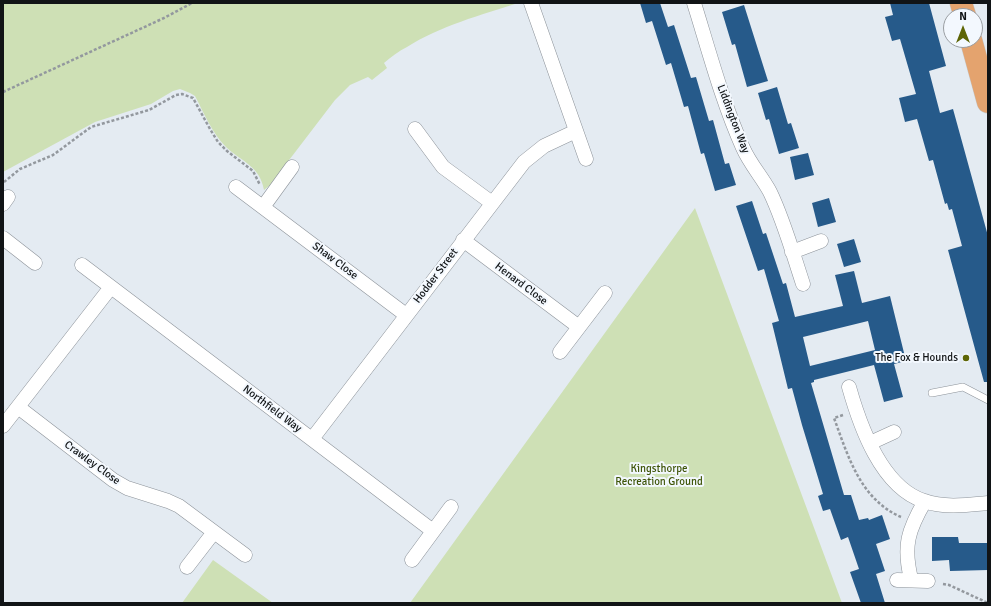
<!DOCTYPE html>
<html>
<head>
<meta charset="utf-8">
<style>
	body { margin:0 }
	#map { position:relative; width:991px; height:606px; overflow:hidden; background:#e4ebf2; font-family:Signika,sans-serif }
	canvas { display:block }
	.frame { position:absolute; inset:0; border:4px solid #111416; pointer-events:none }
	.north { position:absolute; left:943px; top:8px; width:40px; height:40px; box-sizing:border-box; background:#f3f8fe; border:1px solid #999da1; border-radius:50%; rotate:0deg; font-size:11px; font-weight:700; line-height:16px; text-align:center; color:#111416 }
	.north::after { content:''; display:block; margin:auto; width:14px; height:18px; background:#5d6505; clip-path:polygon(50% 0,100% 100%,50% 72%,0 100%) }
</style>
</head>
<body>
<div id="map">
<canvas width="991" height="606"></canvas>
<div class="frame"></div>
<div class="north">N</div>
</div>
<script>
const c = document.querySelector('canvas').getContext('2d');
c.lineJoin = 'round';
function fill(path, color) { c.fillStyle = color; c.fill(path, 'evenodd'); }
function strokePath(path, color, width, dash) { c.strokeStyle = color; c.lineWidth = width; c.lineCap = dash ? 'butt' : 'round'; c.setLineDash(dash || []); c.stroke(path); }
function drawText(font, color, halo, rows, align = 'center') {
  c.font = font + ' Signika,sans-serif'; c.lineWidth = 4; c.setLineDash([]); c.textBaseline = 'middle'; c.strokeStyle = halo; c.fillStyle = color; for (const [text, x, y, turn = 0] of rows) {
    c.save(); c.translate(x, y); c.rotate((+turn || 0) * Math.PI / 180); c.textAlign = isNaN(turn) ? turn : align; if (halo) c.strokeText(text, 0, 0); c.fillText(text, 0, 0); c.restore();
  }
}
fill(new Path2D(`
	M 3,3 L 518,3 C 481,15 440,26 407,47 C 399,51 391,57 384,63 L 387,68 L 372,80 L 368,77 L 350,85 L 335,100 L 270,185 L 264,190 C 260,166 242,162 226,147 C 212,133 204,113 195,96 L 190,93 L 180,89 L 173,91 L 151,104 L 95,122 L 3,172 Z
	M 695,208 L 842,603 L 410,603 Z
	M 213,560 L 273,603 L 182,603 Z`), '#cee0b5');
fill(new Path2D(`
	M 640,3 L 660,3 L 668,27 L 674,25 L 691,78 L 696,77 L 709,121 L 713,120 L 725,164 L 729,163 L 736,185 L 715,191 L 704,153 L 701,154 L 688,106 L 684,107 L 671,63 L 666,65 L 652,21 L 646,23 Z
	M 890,3 L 929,3 L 946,66 L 929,71 L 940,113 L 953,109 L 988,236 L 988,382 L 984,382 L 948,250 L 962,246 L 952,209 L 949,210 L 947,203 L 945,204 L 933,160 L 929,161 L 917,119 L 905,122 L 899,98 L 916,94 L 900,39 L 892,41 L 885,17 L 893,15 Z
	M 744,5 L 768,81 L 747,87 L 735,44 L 732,45 L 722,12 Z
	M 777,87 L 788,124 L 791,123 L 799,148 L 779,154 L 769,119 L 766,120 L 758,93 Z
	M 808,153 L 814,175 L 795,180 L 790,157 Z
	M 829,198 L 836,222 L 818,227 L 812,203 Z
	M 752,201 L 763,234 L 766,233 L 783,284 L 786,283 L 795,317 L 843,306 L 835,275 L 854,271 L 862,303 L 890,296 L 906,361 L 894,364 L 903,397 L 884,402 L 874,365 L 814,380 L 814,382 L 811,383 L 844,495 L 851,495 L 859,520 L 868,518 L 869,520 L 882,515 L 890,539 L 876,544 L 885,571 L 876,574 L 885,603 L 861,603 L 850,572 L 859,569 L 848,537 L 841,540 L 830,509 L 823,511 L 818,496 L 823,494 L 802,425 L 792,388 L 788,389 L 772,323 L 779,321 L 764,269 L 758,271 L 736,206 ZM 868,321 L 875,350 L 810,366 L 803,337 Z
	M 854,239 L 861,262 L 844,267 L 837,244 Z
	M 932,537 L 958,537 L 959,543 L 988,543 L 988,570 L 950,571 L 949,560 L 932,561 Z`), '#265a8a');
const service = new Path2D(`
	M 932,393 L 963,387 L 988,400`);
const minor = new Path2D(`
	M 531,3 L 586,159
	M 694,3 C 709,51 722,101 743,148 C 750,164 762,177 770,192 C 784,221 793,254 803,284
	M 415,129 L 443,167 L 492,203
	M 236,187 L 406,315
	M 3,204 L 8,197
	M 263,207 L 292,167
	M 3,238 L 35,263
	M 463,240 L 579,327
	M 792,252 L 821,241
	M 82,265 L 433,531
	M 560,352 L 605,293
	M 849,387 C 860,426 881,487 924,501 C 944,508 967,505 988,503
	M 18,407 L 113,480 L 127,488 L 168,501 L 179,506 L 245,555
	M 3,426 L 111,287
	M 312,439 L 524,162 L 544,146 L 576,131
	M 870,443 L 894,432
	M 412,560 L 451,507
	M 187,567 L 214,532
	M 911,579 C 903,546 908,530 925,501
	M 897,580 L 928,581`);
const trunk = new Path2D(`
	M 961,3 L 965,16
	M 971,40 L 988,102`);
strokePath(service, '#8c9299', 8);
strokePath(minor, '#8c9299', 15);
strokePath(trunk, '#c6c7c7', 23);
strokePath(new Path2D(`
	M 3,92 L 164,18 L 192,3
	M 4,182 L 20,169 L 53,155 L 91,127 L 149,110 L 176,95 L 182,94 L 193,98 L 210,129 L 218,142 L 227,151 L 253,171 L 260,185
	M 843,415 L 834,418 C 848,456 860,499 901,517
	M 943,584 L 949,585 L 988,603`), '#93989e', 2.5, [3, 2]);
strokePath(service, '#fff', 7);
strokePath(minor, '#fff', 14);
strokePath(trunk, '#e4a36e', 22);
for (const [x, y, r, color] of [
	[966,358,4,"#5d6505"]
]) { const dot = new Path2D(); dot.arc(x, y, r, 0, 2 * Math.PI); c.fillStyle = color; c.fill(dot); strokePath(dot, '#f3f8fe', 1.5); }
drawText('11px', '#111416', '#f3f8fe', [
	["Liddington Way",733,119,69],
	["Shaw Close",335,261,37],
	["Hodder Street",436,276,-53],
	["Henard Close",521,284,37],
	["Northfield Way",272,409,37],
	["Crawley Close",92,463,36]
]);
drawText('11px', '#111416', '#f3f8fe', [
	["The Fox & Hounds",958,358]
], 'right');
drawText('11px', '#3f5509', '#f3f8fe', [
	["Kingsthorpe",659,469],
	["Recreation Ground",659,482]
]);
</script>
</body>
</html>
